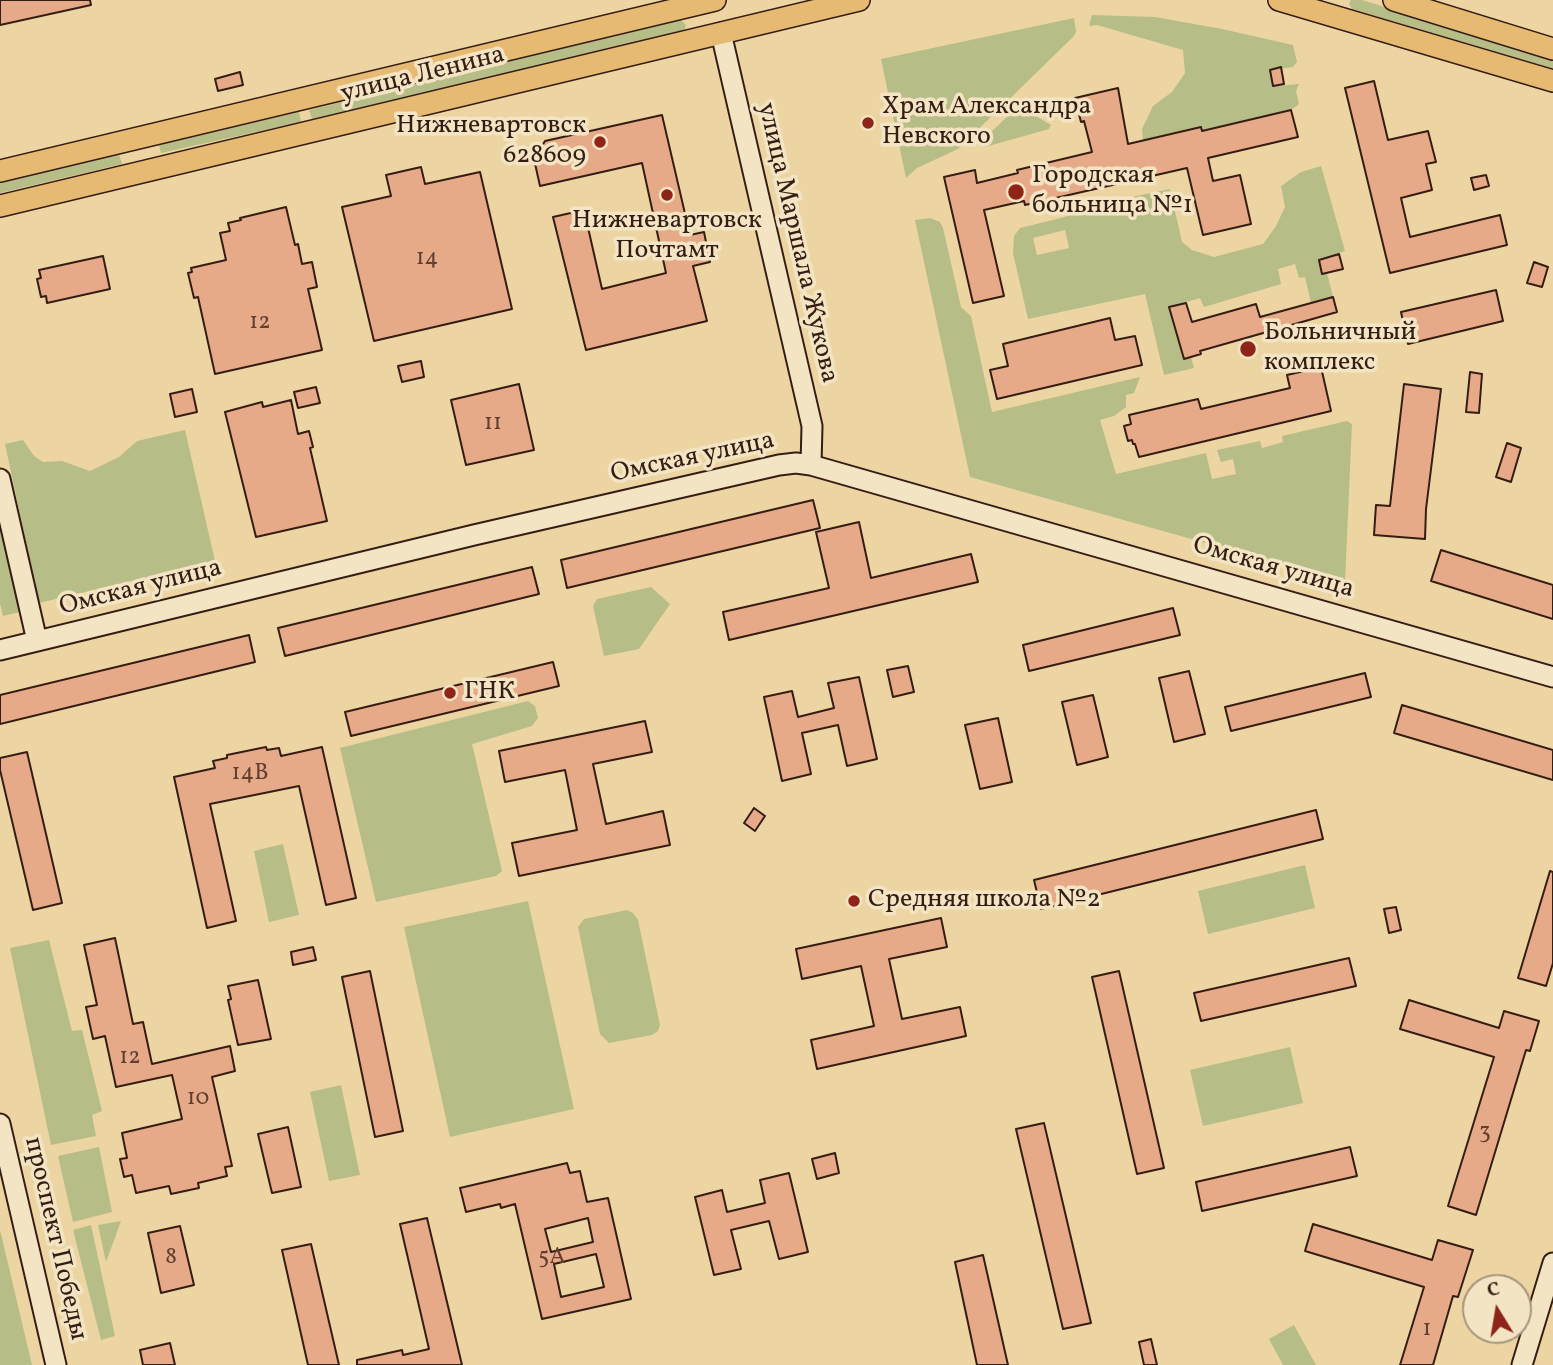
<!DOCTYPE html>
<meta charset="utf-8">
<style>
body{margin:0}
#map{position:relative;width:1553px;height:1365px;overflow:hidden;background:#ecd5a3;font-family:Vollkorn,serif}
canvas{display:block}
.north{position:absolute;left:1462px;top:1274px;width:70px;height:70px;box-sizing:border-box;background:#f3e4c3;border:2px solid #a7947d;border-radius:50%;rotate:349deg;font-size:19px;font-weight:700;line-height:28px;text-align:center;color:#351d14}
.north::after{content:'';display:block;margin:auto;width:24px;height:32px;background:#8f2418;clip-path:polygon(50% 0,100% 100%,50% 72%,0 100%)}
</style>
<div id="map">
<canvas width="1553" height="1365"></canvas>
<div class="north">С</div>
</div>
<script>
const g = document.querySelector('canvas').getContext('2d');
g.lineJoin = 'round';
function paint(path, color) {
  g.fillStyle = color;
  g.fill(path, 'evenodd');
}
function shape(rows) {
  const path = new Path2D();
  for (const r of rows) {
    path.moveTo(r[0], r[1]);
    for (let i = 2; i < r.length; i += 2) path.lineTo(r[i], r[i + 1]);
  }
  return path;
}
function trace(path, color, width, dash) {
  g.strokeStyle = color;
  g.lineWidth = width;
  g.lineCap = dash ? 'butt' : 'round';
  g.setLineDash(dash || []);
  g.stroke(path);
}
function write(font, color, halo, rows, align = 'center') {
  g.font = font + ' Vollkorn,serif';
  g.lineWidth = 7;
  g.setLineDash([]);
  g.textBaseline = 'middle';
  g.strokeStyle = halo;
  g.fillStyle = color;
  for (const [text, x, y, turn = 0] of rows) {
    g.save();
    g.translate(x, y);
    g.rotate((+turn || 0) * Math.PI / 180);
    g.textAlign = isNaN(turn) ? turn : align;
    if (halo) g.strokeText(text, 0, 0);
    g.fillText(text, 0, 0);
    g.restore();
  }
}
const green = shape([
 [1351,0,1362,0,1553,58,1553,69,1352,9,1349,3],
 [1092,15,1155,17,1222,29,1293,45,1297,62,1293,67,1270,70,1274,86,1299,84,1296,91,1299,104,1291,110,1202,131,1200,127,1143,140,1142,129,1153,106,1172,92,1185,73,1183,50,1097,25,1089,26],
 [1074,18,1076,32,1073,37,958,149,917,168,906,178,881,59],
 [680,19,686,25,685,29,680,32,312,119,309,110],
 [1016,108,1026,110,1051,125,1049,129,985,147,982,145,983,140],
 [299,112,301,122,161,153,159,145],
 [119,154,122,164,0,193,0,182],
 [1321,166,1345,251,1319,260,1322,274,1327,273,1333,297,1311,303,1305,277,1299,278,1295,264,1278,269,1281,284,1204,307,1200,298,1170,307,1184,358,1191,357,1194,368,1164,375,1145,294,1028,319,1013,253,1014,236,1020,228,1061,218,1109,202,1111,214,1134,209,1132,197,1170,189,1182,242,1192,250,1214,257,1263,244,1276,226,1285,207,1281,186,1301,172],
 [1065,230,1069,248,1037,255,1033,238],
 [930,218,940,222,943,228,961,307,971,316,992,412,1140,377,1134,393,1126,395,1126,407,1114,416,1100,420,1116,474,1206,453,1212,479,1236,474,1233,459,1221,462,1217,450,1260,441,1262,448,1283,442,1282,436,1347,421,1352,424,1345,582,970,477,915,220],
 [185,430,215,561,39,603,5,444,23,440,34,456,43,462,62,461,90,471,119,457,137,441],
 [0,528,20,612,3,616,0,604],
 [651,587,670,604,639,649,604,656,593,606,597,599],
 [528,701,535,706,538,718,532,726,472,744,502,871,496,876,376,902,340,748],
 [283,844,299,915,269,922,254,851],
 [1305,865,1315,908,1208,934,1198,891],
 [528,901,574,1109,450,1137,404,927],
 [627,910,633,913,638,920,660,1025,658,1031,652,1035,609,1043,600,1034,578,927,584,919],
 [49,940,72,1031,82,1030,102,1111,92,1115,96,1136,51,1145,10,948],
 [1290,1047,1303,1103,1203,1126,1190,1070],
 [341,1085,360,1175,329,1181,310,1092],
 [99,1147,112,1212,73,1222,58,1156],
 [121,1221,106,1262,98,1225],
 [91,1225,115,1336,101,1340,73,1230],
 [0,1232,1,1234,32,1365,0,1365],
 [1294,1325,1316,1365,1283,1365,1269,1339]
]);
const building = shape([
 [0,0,90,0,91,5,0,25,0,0],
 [1281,67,1284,84,1273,86,1270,70,1281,67],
 [240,72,243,85,218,91,215,79,240,72],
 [1374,81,1388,140,1428,131,1436,162,1426,164,1432,190,1401,198,1410,237,1500,215,1507,245,1390,273,1345,88,1374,81],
 [1118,88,1128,144,1201,127,1202,131,1291,110,1298,137,1208,158,1213,181,1240,175,1251,224,1203,235,1187,168,1025,205,1024,201,984,210,1004,296,973,303,944,177,975,170,977,183,1018,173,1017,170,1092,152,1084,121,1081,122,1075,98,1118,88],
 [662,115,690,235,704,232,710,262,693,266,707,321,586,350,553,217,584,210,602,289,666,273,642,163,540,186,534,159,545,141,662,115],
 [421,167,425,184,480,172,512,309,374,341,342,207,391,196,386,175,421,167],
 [1486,175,1489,186,1474,190,1471,178,1486,175],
 [286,207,295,245,298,244,302,264,312,262,317,287,308,289,322,350,215,374,198,297,194,298,188,273,192,272,191,268,226,260,220,233,230,231,228,223,241,220,240,218,286,207],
 [1339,254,1343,269,1322,274,1319,260,1339,254],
 [103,256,110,289,47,303,46,296,41,297,37,279,41,278,39,270,103,256],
 [1534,262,1548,267,1542,287,1527,283,1534,262],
 [1496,290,1503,321,1408,344,1401,312,1496,290],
 [1333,297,1337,312,1200,351,1201,354,1184,359,1169,307,1186,303,1192,322,1256,304,1260,317,1333,297],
 [1110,318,1115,340,1135,336,1142,365,997,399,990,370,1008,366,1003,344,1110,318],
 [421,361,424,377,402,382,398,366,421,361],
 [1321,367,1331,411,1139,457,1135,444,1133,444,1132,440,1128,441,1124,426,1131,424,1129,415,1198,399,1201,409,1290,388,1287,375,1321,367],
 [1470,372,1482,374,1479,413,1466,412,1470,372],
 [519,384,534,450,466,465,451,400,519,384],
 [1404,384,1441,389,1426,509,1425,539,1374,535,1376,505,1390,506,1404,384],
 [316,387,320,403,298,408,294,392,316,387],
 [192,389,197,412,175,417,170,394,192,389],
 [291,400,298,434,309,431,313,447,310,448,327,521,256,537,225,412,262,402,263,407,291,400],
 [1507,443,1521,448,1511,482,1496,477,1507,443],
 [813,500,820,528,567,588,561,560,813,500],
 [859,522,871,578,971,554,978,582,729,640,723,612,829,588,816,532,859,522],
 [1441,550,1553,585,1553,619,1431,581,1441,550],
 [532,567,539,594,285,656,278,628,532,567],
 [1173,608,1180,635,1029,671,1023,645,1173,608],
 [249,635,255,662,0,724,0,695,249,635],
 [553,662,559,686,351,736,345,712,553,662],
 [908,666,914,692,893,697,887,670,908,666],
 [1189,671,1205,734,1174,742,1159,678,1189,671],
 [1365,673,1371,697,1231,731,1225,707,1365,673],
 [859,677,877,759,847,766,838,725,802,733,811,774,782,781,764,697,792,691,798,717,834,708,828,683,859,677],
 [1093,695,1108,757,1077,765,1062,702,1093,695],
 [1402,705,1553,750,1553,780,1394,733,1402,705],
 [998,718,1012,782,980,789,965,725,998,718],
 [645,721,652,752,593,764,606,824,663,811,670,845,519,876,512,843,577,830,565,770,505,782,499,751,645,721],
 [266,747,267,750,279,748,281,756,322,747,356,898,326,905,299,786,210,804,236,921,207,928,174,777,215,768,213,761,227,758,227,755,266,747],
 [27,752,62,903,33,910,0,770,0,758,27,752],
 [754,808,765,816,755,831,744,823,754,808],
 [1316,810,1323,839,1041,909,1034,880,1316,810],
 [1550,871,1553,872,1553,963,1546,986,1518,978,1550,871],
 [1396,907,1401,930,1389,933,1384,909,1396,907],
 [941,918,947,947,889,959,902,1019,960,1007,966,1036,817,1069,811,1040,874,1026,861,966,802,979,796,949,941,918],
 [115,938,133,1024,143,1022,152,1064,230,1046,235,1071,212,1077,232,1166,225,1167,227,1176,198,1183,199,1188,171,1194,169,1186,136,1193,132,1175,124,1177,120,1159,127,1158,122,1133,182,1119,172,1075,116,1087,105,1036,93,1039,86,1007,97,1005,84,945,115,938],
 [313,947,316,960,293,965,291,952,313,947],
 [1349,958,1356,986,1201,1021,1194,993,1349,958],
 [370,971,403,1131,375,1137,342,977,370,971],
 [1119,971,1164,1168,1137,1174,1092,977,1119,971],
 [258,980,271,1039,238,1045,228,1000,231,999,228,986,258,980],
 [1409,1000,1499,1028,1504,1011,1539,1021,1530,1051,1526,1050,1476,1215,1448,1206,1494,1057,1400,1029,1409,1000],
 [1044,1123,1091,1323,1063,1329,1016,1129,1044,1123],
 [288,1127,301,1187,272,1193,258,1134,288,1127],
 [1350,1147,1357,1176,1202,1211,1196,1182,1350,1147],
 [835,1153,839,1173,817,1179,812,1159,835,1153],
 [567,1163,570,1173,580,1171,587,1202,608,1198,631,1299,542,1319,515,1204,501,1208,500,1204,466,1212,460,1188,567,1163],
 [588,1218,593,1242,551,1252,545,1229,588,1218],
 [596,1254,604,1287,561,1297,554,1264,596,1254],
 [789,1173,808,1252,779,1259,769,1221,731,1230,741,1269,714,1275,695,1197,722,1190,727,1212,765,1203,760,1180,789,1173],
 [427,1218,462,1365,357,1365,357,1360,402,1350,403,1355,429,1349,400,1224,427,1218],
 [1313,1224,1432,1260,1438,1240,1473,1250,1458,1297,1453,1296,1433,1365,1400,1365,1424,1287,1305,1251,1313,1224],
 [180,1226,194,1285,161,1293,148,1233,180,1226],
 [311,1244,339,1365,308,1365,282,1250,311,1244],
 [983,1255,1008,1365,977,1365,955,1262,983,1255],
 [1151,1339,1157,1365,1144,1365,1139,1342,1151,1339],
 [170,1343,175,1365,143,1365,140,1350,170,1343]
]);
const secondary = shape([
 [721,33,812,426,811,465],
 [0,479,37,641],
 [0,650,474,535,779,465,796,463,811,465,1553,677],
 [0,1124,56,1365],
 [1522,1365,1553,1263]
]);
const primary = shape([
 [1279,0,1553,81],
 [1394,0,1553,49],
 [0,171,715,0],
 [0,206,859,0]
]);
const markers = [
 [868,123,7,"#8f2418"],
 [600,142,7,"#8f2418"],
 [1016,192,9,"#8f2418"],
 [667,195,7,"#8f2418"],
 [1248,349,9,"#8f2418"],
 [450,693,7,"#8f2418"],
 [854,901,7,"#8f2418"]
];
const numberNames = [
 ["14",427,260],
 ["12",260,324],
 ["11",493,425],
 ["14В",250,775],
 ["12",130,1059],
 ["10",198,1100],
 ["3",1485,1134],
 ["8",171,1259],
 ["5А",552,1259],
 ["1",1427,1331]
];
const streetNames = [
 ["улица Ленина",423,76,-14],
 ["улица Маршала Жукова",796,243,77],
 ["Омская улица",693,459,-12],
 ["Омская улица",1273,569,16],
 ["Омская улица",141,589,-14],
 ["проспект Победы",54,1239,77]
];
const poiNames = [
 ["Храм Александра",882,108],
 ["Невского",882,138],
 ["Нижневартовск",586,127,"right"],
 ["628609",586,157,"right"],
 ["Городская",1032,177],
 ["больница №1",1032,207],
 ["Нижневартовск",667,222,"center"],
 ["Почтамт",667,252,"center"],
 ["Больничный",1264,334],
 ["комплекс",1264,364],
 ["ГНК",464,693],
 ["Средняя школа №2",868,901]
];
paint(green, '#b7bd86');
paint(building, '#e7aa88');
trace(building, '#351d14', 2);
trace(secondary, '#351d14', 23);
trace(primary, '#351d14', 24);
trace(secondary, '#f3e4c3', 19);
trace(primary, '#e6ba72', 21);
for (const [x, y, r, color] of markers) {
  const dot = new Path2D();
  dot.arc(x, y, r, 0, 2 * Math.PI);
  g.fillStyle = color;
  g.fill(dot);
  trace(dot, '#f3e4c3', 2.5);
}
write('23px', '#624031', null, numberNames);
write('26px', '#351d14', '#f3e4c3', streetNames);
write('26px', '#351d14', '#f3e4c3', poiNames, 'left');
</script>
